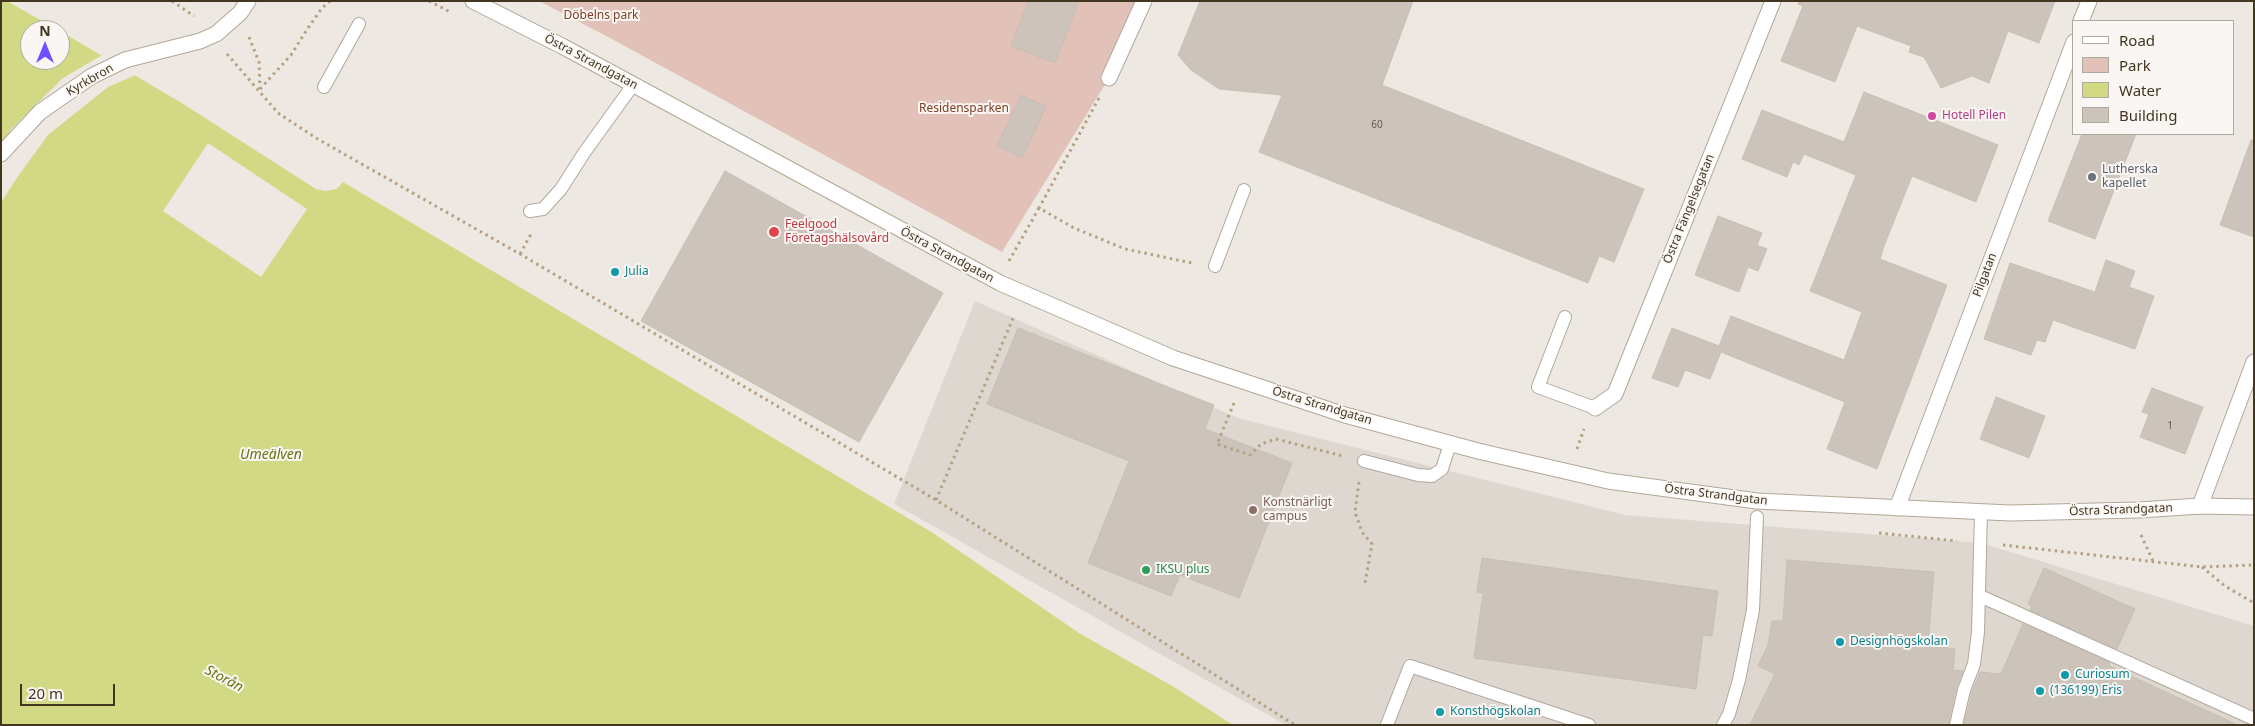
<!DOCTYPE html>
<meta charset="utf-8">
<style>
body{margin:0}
#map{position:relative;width:2255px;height:726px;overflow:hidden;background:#eee8e2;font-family:"Noto Sans",sans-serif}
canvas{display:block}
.frame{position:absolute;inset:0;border:2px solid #423620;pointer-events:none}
.legend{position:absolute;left:2072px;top:20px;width:162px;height:115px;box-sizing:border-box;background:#faf6f3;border:1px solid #b0a99f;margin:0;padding:6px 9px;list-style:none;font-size:15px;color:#423620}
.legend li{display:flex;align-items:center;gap:10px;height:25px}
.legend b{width:25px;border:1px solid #b0a99f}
.north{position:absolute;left:20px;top:20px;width:50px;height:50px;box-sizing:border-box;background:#faf6f3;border:1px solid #b0a99f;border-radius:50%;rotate:0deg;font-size:14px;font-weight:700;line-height:20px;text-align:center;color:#423620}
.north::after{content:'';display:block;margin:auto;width:18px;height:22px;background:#6f4fff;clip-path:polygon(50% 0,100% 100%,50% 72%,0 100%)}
.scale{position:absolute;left:20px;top:684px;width:95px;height:22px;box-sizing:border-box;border:2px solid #423620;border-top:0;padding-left:6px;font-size:15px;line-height:18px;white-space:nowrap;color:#423620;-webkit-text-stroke:4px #faf6f3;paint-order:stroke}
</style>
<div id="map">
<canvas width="2255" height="726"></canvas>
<div class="frame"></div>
<ul class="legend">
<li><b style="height:6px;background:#fff"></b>Road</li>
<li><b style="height:14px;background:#e2c1b8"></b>Park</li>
<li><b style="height:14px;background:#d2d984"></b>Water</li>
<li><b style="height:14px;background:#ccc4ba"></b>Building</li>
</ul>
<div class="north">N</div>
<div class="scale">20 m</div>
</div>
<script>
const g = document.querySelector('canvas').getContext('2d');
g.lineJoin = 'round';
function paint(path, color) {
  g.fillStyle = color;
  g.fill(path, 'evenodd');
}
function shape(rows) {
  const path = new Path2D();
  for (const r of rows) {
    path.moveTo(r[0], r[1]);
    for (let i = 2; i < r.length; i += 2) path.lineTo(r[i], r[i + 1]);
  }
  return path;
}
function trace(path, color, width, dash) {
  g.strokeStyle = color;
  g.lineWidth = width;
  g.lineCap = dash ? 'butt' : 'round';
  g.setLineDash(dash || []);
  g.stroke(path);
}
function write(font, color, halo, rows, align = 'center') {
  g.font = font + ' "Noto Sans",sans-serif';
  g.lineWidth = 4;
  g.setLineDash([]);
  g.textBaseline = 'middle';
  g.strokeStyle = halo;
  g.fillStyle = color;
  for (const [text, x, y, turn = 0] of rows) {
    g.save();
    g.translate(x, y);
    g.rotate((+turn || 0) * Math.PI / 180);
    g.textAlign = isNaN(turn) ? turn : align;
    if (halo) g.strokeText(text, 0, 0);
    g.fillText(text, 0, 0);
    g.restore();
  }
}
const built = shape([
 [975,301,1238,418,1625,515,1981,543,2254,626,2254,725,1286,725,894,504]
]);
const green = shape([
 [539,1,1144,1,1109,78,1002,252,610,38]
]);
const water = shape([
 [1,1,7,1,58,30,30,30,30,60,60,60,60,31,180,102,316,189,325,191,337,189,343,182,933,533,1079,633,1174,687,1233,725,1,725]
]);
const pier = shape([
 [104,54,138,74,108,87,48,135,16,179,1,203,1,145,11,129,63,78],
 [208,143,307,209,261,277,163,211]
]);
const building = shape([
 [1028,1,1079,1,1055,63,1011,46,1028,1],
 [1200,1,1413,1,1382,85,1644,189,1614,262,1599,256,1588,283,1259,152,1282,95,1219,89,1191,70,1178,55,1200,1],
 [1799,1,2055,1,2039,43,2008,31,1989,83,1972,76,1941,88,1924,57,1909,52,1911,46,1857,26,1835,82,1781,61,1803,6,1798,4,1799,1],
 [1864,92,1998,145,1976,202,1912,176,1884,246,1880,259,1947,285,1877,469,1827,449,1845,402,1721,352,1710,379,1685,370,1678,387,1652,378,1672,328,1719,346,1731,316,1844,360,1862,312,1810,291,1856,175,1804,154,1799,165,1793,162,1787,177,1742,159,1762,110,1844,142,1864,92],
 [1021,95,1046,107,1022,158,997,146,1021,95],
 [2082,134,2136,134,2095,239,2048,221,2082,134],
 [2251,140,2254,141,2254,237,2220,225,2251,140],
 [725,171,943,293,859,442,641,321,725,171],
 [1718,216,1762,233,1757,245,1767,249,1758,271,1748,267,1739,292,1695,275,1718,216],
 [2106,260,2135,271,2129,287,2154,296,2135,349,2053,320,2045,342,2037,340,2031,355,1984,339,2010,263,2095,292,2106,260],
 [1018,328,1214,405,1205,429,1292,463,1239,598,1180,575,1171,596,1088,563,1129,461,987,404,1018,328],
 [2152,388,2203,407,2185,454,2140,437,2149,414,2142,412,2152,388],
 [1996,397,2045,416,2029,458,1980,439,1996,397],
 [1482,558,1718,591,1712,636,1703,635,1696,689,1474,658,1483,593,1477,592,1482,558],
 [1787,560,1934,572,1928,645,1955,649,1953,670,1963,671,1956,688,1948,725,1750,725,1775,674,1758,666,1768,645,1772,621,1783,621,1787,560],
 [2044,568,2135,609,2117,649,2030,610,2032,606,2028,604,2044,568],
 [2023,624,2110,663,2109,666,2238,725,1964,725,1972,692,1980,672,2001,674,2023,624]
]);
const path = shape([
 [172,1,194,16],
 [429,1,452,13],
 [249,37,259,62,260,89],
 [227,54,278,113,316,138,520,254,936,500,1295,725],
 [260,89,291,55,306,31,322,8,330,1],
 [1099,98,1039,208,1074,228,1125,249,1192,263],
 [520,254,531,234],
 [1009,261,1039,208],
 [1234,403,1217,444,1250,455,1261,444,1276,439,1343,456],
 [1577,449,1584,429],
 [1359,482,1355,512,1362,532,1372,544,1365,583],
 [936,500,1014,316],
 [1879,533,1957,541],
 [2141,535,2153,561],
 [2003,545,2202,567,2254,565],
 [2202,567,2225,586,2254,603]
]);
const lane = shape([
 [324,87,359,24],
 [530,211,543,209,561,189,584,153,633,85],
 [1215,266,1244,190],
 [1565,317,1538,387,1595,408],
 [1364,461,1418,475,1432,476,1442,469,1450,444],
 [1980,596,2254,719],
 [1387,725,1410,666,1589,725],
 [1723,725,1729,714,1739,680,1753,610,1757,517],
 [1956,725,1964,690,1974,664,1978,632,1981,511]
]);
const street = shape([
 [2081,21,2089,1],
 [1109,78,1144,1],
 [1595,408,1615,394,1773,1],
 [2200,506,2254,362],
 [1897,508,2074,42]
]);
const secondary = shape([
 [473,1,562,46,1000,283,1173,358,1345,415,1478,451,1608,481,1757,501,2010,513,2139,510,2200,506,2254,507],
 [1,154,40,112,92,76,125,60,200,41,216,34,240,13,248,1]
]);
const markers = [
 [1932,116,5,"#d1479c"],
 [2092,177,5,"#6b7280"],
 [774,232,6,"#e0444e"],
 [615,272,5,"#0f9aa8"],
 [1253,510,5,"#8d6e63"],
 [1146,570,5,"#2e9e5b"],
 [1840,642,5,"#0f9aa8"],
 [2065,675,5,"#0f9aa8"],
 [2040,691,5,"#0f9aa8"],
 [1440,712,5,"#0f9aa8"]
];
const numberNames = [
 ["60",1377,125],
 ["1",2170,426]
];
const parkNames = [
 ["Döbelns park",601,16],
 ["Residensparken",964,109]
];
const streetNames = [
 ["Östra Strandgatan",591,62,28],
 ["Kyrkbron",90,80,-30],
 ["Östra Fängelsegatan",1689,209,-68],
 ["Östra Strandgatan",947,255,28],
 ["Pilgatan",1985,275,-69],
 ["Östra Strandgatan",1322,406,17],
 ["Östra Strandgatan",1716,495,7],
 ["Östra Strandgatan",2121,510,-2]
];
const hotelNames = [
 ["Hotell Pilen",1942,116]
];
const worshipNames = [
 ["Lutherska",2102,170],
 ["kapellet",2102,184]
];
const healthNames = [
 ["Feelgood",785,225],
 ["Företagshälsovård",785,239]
];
const cultureNames = [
 ["Julia",625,272],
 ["Designhögskolan",1850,642],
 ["Curiosum",2075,675],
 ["(136199) Eris",2050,691],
 ["Konsthögskolan",1450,712]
];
const educationNames = [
 ["Konstnärligt",1263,503],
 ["campus",1263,517]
];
const leisureNames = [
 ["IKSU plus",1156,570]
];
const waterNames = [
 ["Umeälven",271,455],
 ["Storån",224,679,28]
];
paint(built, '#ded7d0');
paint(green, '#e2c1b8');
paint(water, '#d2d984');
paint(pier, '#eee8e2');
paint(building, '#ccc4ba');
trace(building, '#c9beb4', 1);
trace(lane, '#b0a89c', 14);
trace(street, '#b0a89c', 17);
trace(secondary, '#b3a796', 17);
trace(path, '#b5a17f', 3, [2.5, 4]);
trace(lane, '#fff', 12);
trace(street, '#fff', 15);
trace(secondary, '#fff', 15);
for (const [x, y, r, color] of markers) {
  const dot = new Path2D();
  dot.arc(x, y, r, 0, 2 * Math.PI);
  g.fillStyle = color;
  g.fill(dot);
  trace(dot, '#faf6f3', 2);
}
write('10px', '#645a46', null, numberNames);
write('12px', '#7d4125', '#faf6f3', parkNames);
write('12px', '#423620', '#faf6f3', streetNames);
write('12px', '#b23c85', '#faf6f3', hotelNames, 'left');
write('12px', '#5b616d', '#faf6f3', worshipNames, 'left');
write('12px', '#be3a42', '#faf6f3', healthNames, 'left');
write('12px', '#0d838f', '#faf6f3', cultureNames, 'left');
write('12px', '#785e54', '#faf6f3', educationNames, 'left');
write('12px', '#27864d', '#faf6f3', leisureNames, 'left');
write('italic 14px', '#6a7412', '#faf6f3', waterNames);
</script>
